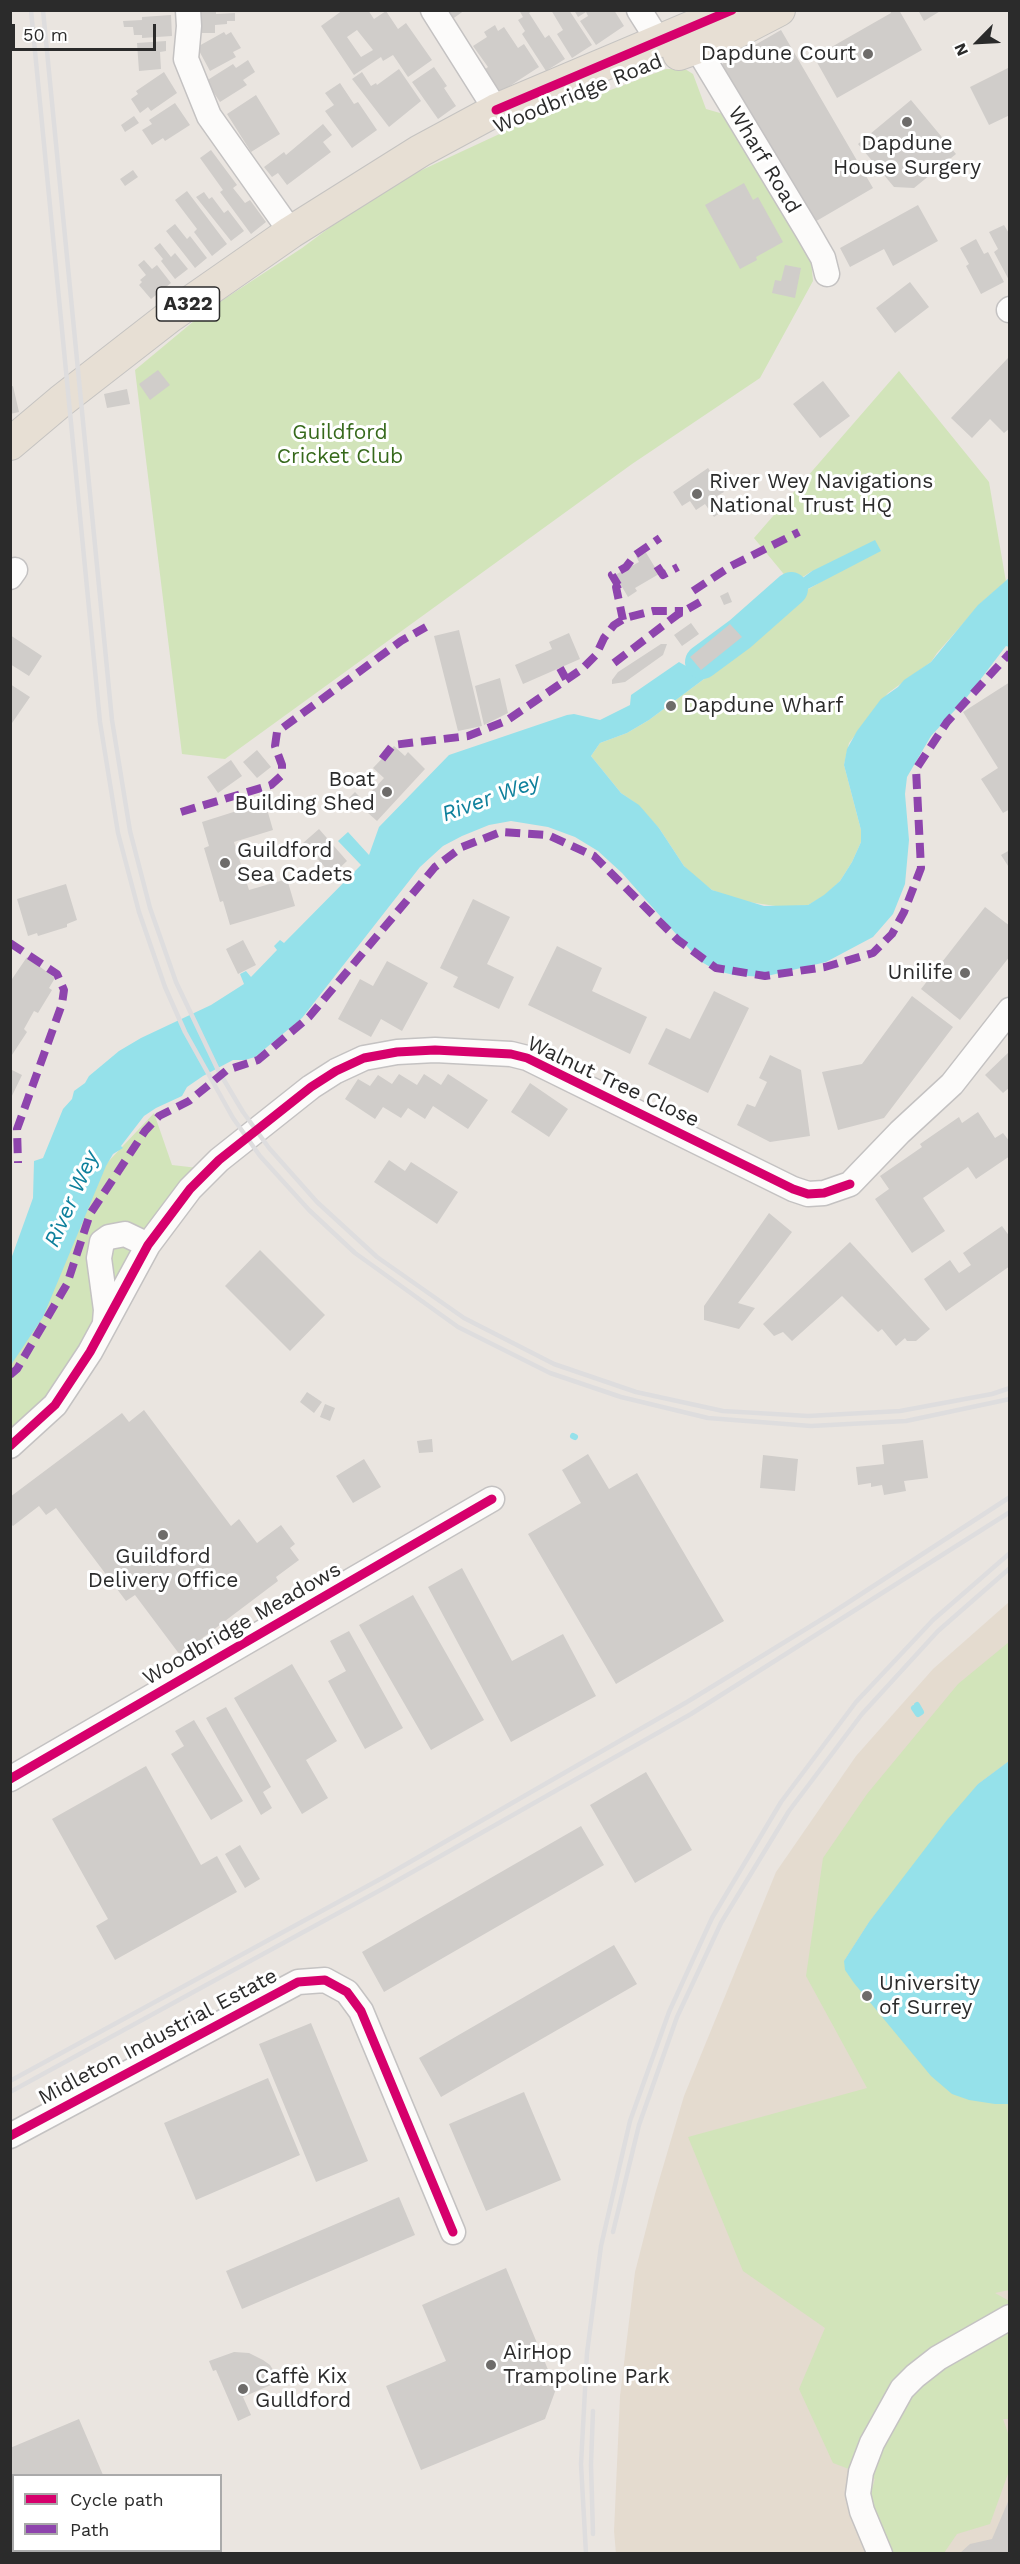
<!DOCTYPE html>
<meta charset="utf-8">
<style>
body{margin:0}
#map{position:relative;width:1020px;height:2564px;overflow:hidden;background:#eae5e0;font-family:"Work Sans",sans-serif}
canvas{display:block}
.frame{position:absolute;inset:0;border:12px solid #2b2b2b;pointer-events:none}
.legend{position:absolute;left:12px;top:2474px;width:210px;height:78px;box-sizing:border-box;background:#fff;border:2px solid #aaa;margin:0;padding:8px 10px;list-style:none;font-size:18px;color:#2b2b2b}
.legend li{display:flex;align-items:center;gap:12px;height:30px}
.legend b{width:30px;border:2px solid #aaa}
.north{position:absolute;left:948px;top:12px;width:60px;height:60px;-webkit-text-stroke:4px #fff;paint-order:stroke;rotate:246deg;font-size:16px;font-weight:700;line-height:24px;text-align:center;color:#2b2b2b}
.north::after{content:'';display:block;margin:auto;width:21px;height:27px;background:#2b2b2b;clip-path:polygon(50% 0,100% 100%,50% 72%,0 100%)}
.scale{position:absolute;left:12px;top:24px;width:144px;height:27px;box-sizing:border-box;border:3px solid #2b2b2b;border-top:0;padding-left:8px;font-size:18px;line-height:21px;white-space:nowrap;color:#2b2b2b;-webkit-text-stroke:4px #fff;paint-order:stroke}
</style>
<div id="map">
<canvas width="1020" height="2564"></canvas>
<div class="frame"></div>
<ul class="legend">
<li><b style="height:8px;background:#d6006c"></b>Cycle path</li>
<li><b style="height:8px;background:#8e44ad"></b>Path</li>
</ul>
<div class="north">N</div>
<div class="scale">50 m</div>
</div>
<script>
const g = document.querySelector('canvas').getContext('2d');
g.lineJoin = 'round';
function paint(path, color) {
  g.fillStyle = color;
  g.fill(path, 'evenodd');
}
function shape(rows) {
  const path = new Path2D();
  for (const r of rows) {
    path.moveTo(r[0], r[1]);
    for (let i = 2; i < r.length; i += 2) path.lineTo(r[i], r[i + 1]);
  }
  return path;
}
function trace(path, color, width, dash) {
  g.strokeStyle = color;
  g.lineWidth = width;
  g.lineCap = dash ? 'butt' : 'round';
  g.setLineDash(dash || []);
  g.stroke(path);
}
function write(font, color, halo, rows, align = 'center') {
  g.font = font + ' "Work Sans",sans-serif';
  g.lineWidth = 6;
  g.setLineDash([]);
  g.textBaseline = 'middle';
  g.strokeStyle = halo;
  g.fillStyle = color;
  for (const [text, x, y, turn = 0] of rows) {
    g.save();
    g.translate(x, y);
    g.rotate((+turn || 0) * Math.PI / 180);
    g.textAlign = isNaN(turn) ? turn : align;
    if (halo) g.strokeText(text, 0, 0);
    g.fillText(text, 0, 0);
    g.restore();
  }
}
const education = shape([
 [1009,1602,1009,2553,616,2554,614,2531,620,2396,635,2272,655,2194,684,2096,776,1872,856,1756,933,1669]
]);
const green = shape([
 [666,69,685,69,693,74,706,109,727,115,811,259,813,281,760,378,632,464,225,759,182,754,135,370,206,311,302,248,383,188,521,124],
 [899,371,989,482,1006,582,983,601,937,653,931,662,888,693,849,743,844,765,861,830,861,842,852,862,840,881,824,896,808,905,782,907,742,901,712,890,695,877,684,866,659,828,634,802,621,793,591,756,600,743,627,733,649,720,704,679,707,676,697,663,752,616,761,627,795,597,829,577,812,571,792,584,754,538],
 [154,1113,172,1165,198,1168,160,1211,129,1254,74,1360,43,1408,11,1433,11,1358,106,1164],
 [1009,1642,1009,1761,978,1784,869,1922,844,1961,995,2104,1009,2104,1009,2290,995,2293,1009,2301,1009,2419,1003,2419,1009,2436,1009,2471,990,2524,957,2534,944,2553,890,2553,868,2501,875,2479,833,2463,799,2389,825,2328,743,2271,688,2137,867,2088,806,1976,823,1858,867,1794,958,1684]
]);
const water = shape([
 [875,540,881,551,804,591,761,628,752,616,812,571],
 [1009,578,1009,647,1006,646,967,697,931,736,907,777,905,794,909,840,905,884,893,914,873,937,826,962,763,977,734,975,717,971,700,961,622,873,598,851,575,837,548,827,511,821,489,825,462,836,443,846,420,867,302,1018,255,1057,245,1060,233,1060,203,1076,187,1087,182,1096,156,1108,144,1116,121,1146,123,1148,113,1154,106,1166,43,1317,11,1365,11,1259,33,1198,34,1161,43,1158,63,1109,72,1099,74,1091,85,1083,89,1076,119,1051,141,1038,211,1005,244,984,240,974,246,971,251,977,277,950,274,946,280,940,284,943,361,865,338,841,348,832,369,855,379,827,449,755,567,715,574,714,600,720,630,705,631,695,679,662,686,666,697,663,707,675,704,679,649,720,627,733,600,743,591,756,621,793,639,805,659,828,684,866,712,890,764,906,808,905,824,895,840,881,852,862,861,842,861,830,844,765,847,749,857,731,881,699,898,687,904,680,931,662,978,605],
 [1009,1761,1010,2104,995,2104,969,2100,952,2094,931,2076,854,1983,845,1970,844,1961,869,1922,947,1820,978,1784]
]);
const stream = shape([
 [573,1436,575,1437],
 [914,1708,918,1714,921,1712,917,1705]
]);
const river = shape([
 [702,662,740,634,791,589]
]);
const building = shape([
 [201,10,216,10,216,14,235,13,235,21,227,21,227,24,215,25,215,33,202,33],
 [343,10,368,10,374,19,386,11,398,29,406,23,432,60,408,77,393,55,383,61,381,57,354,75,321,26],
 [357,30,373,50,361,57,347,37],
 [444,10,465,10,451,20],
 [519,10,534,10,529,13,545,38,549,35,565,59,546,71,522,34,525,31,518,20,523,17],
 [551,10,569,10,592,45,572,58,557,34,563,30],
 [574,10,614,10,624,26,596,45,580,21,588,16,586,12,578,17],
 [890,10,899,10,922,50,837,98,814,57,891,13],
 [918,10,942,10,924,21],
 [171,15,172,36,142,38,142,35,134,35,133,27,124,27,123,21,142,20,142,17],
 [495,25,498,31,504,27,518,48,524,44,539,67,499,93,484,70,488,67,473,46,487,37,484,32],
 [781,30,873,188,813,223,722,64],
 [224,32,226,35,231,32,241,48,233,52,236,57,210,71,197,47],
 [166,41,166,51,160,52,161,69,139,71,137,43],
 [248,60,255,72,243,80,247,85,220,102,206,81,233,64,236,68],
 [434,67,447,86,444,88,456,106,438,119,412,82],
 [1010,67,1010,115,989,125,970,87],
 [399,69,421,101,389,127,352,79,362,72,371,86,376,83,377,85],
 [164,72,177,93,151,111,148,107,140,113,131,99,138,94,136,91],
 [340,83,354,104,358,102,377,130,352,148,325,111,334,105,325,93],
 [256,95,280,134,251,152,227,114],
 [911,100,956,154,914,188,894,187,858,144],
 [175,103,190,125,165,141,163,138,152,145,142,130,152,124,149,120],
 [134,116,139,123,125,132,121,125],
 [323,124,332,135,323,142,331,152,287,185,278,173,272,177,264,167,284,152,286,155],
 [211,150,237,185,233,188,245,203,250,200,266,222,251,234,220,192,223,190,200,158],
 [133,170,138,177,125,186,120,179],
 [744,183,753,200,758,197,783,242,756,257,757,260,740,269,705,205],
 [187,191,227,244,212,256,194,232,197,229,175,200],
 [204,192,209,199,212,197,224,213,228,210,244,231,231,241,196,197],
 [918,205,938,241,893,266,884,249,850,267,840,248],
 [175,224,187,239,190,236,207,258,195,268,166,231],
 [1004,225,1010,235,1010,282,994,252,998,249,989,232],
 [976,239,984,254,988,252,1004,282,981,294,966,266,969,264,960,248],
 [160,243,171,257,175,253,188,269,175,279,161,261,163,259,154,248],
 [144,260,152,269,157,265,171,283,151,299,139,285,142,282,140,280,146,275,138,265],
 [785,265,801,268,795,298,772,293,775,280,781,281],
 [910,282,929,307,895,333,876,308],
 [1008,358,1010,360,1010,428,1004,433,990,419,972,438,951,418],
 [158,370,170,385,150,400,139,384],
 [823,381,850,416,820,438,793,404],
 [13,386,19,412,10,414,10,387],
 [127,389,130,404,107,408,104,394],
 [708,468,724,492,717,496,726,509,714,517,705,504,696,510,690,501,682,506,673,492],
 [645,551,659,574,635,588,637,591,628,597,615,575,639,562,636,556],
 [728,592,732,602,724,605,720,596],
 [691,623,699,634,682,646,674,635],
 [730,624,742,637,701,670,690,657],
 [459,630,482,726,458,731,434,636],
 [569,633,580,659,523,684,515,665,552,649,549,642],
 [10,635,42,656,29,676,10,664],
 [661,644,667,644,663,655,625,682,612,684,612,680,618,672],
 [500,678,508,713,484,725,475,686],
 [1010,682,1010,809,1003,813,981,779,998,768,963,712],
 [10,684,30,697,10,726],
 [394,746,405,756,408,752,425,769,377,821,359,805,384,778,373,768],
 [257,750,271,767,257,778,243,762],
 [231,760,242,776,218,793,207,777],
 [355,792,361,798,355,804,349,798],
 [265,802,273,830,234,842,249,890,287,879,295,906,230,925,223,901,220,902,204,848,209,846,202,822],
 [319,829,347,861,332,875,303,843],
 [1010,850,1010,869,1001,855],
 [66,884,77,920,67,924,67,927,38,936,37,933,28,936,17,899],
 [473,899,510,917,487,964,514,977,499,1009,453,987,458,977,440,968],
 [985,907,1010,926,1010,956,960,1020,921,989],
 [243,940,256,965,238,974,226,949],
 [557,946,602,968,592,991,647,1017,630,1054,528,1005],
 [27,957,55,978,49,988,52,990,38,1013,34,1011,24,1029,27,1032,10,1058,10,982],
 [387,961,428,983,402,1031,381,1019,371,1037,338,1019,360,979,373,986],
 [714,991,749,1008,708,1093,648,1064,666,1028,690,1039],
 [912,996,953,1027,884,1118,838,1130,822,1072,862,1064],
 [1010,1051,1010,1087,1003,1093,985,1075],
 [770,1055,801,1070,810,1136,770,1142,737,1125,747,1104,755,1107,767,1082,759,1078],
 [10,1069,22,1075,10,1100],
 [399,1074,417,1085,424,1074,441,1085,448,1074,488,1100,468,1129,433,1106,425,1119,408,1108,401,1118,383,1107,375,1119,345,1099,358,1079,370,1086,378,1075,392,1084],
 [530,1083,568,1109,549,1137,511,1112],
 [978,1112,995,1138,1003,1133,1010,1142,1010,1156,976,1179,968,1167,923,1198,945,1231,912,1253,875,1199,889,1189,880,1176,922,1147,920,1144,959,1117,962,1123],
 [389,1160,405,1171,411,1162,458,1192,437,1224,374,1182],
 [769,1213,792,1232,738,1303,755,1308,739,1329,704,1320,704,1306],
 [1002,1226,1010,1237,1010,1266,946,1311,924,1279,950,1260,959,1273,971,1265,963,1253],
 [850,1242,930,1329,916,1341,907,1341,905,1338,896,1346,882,1329,878,1332,842,1296,792,1341,783,1332,774,1336,763,1324],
 [260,1250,325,1315,290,1351,225,1286],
 [307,1392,322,1402,314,1413,300,1402],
 [325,1404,335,1408,330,1421,320,1417],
 [144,1410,231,1526,239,1519,257,1543,281,1525,295,1544,290,1548,299,1560,276,1577,278,1581,180,1655,135,1595,126,1601,56,1508,46,1515,39,1506,13,1526,10,1523,10,1497,122,1413,129,1422],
 [432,1439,433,1452,419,1453,417,1441],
 [923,1440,928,1478,904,1481,906,1491,884,1495,882,1485,871,1487,871,1483,858,1485,856,1467,884,1464,882,1445],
 [588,1454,609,1489,637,1473,724,1621,616,1684,528,1534,581,1503,562,1470],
 [763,1455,798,1459,795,1491,760,1488],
 [364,1459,381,1487,353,1503,336,1476],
 [462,1568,512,1661,563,1634,596,1696,511,1742,428,1587],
 [413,1595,484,1720,431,1750,359,1625],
 [349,1631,403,1728,365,1749,328,1681,346,1671,330,1641],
 [292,1664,337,1741,306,1760,328,1798,302,1814,234,1698],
 [226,1707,271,1787,263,1792,272,1808,261,1815,206,1718],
 [194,1720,243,1801,211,1820,171,1754,184,1746,175,1731],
 [146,1766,201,1865,217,1856,237,1892,115,1960,96,1926,108,1919,52,1819],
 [646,1772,692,1850,635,1883,590,1805],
 [581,1826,604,1865,384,1992,362,1952],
 [240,1845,260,1879,245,1888,225,1854],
 [614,1945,637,1984,441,2097,419,2058],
 [311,2023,368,2161,316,2182,259,2044],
 [268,2078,300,2155,196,2200,164,2123],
 [524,2092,561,2180,486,2211,449,2124],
 [399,2197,415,2235,242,2309,226,2271],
 [506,2268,556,2389,545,2419,421,2470,386,2386,446,2361,422,2305],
 [234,2352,249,2353,263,2360,270,2365,280,2381,243,2397,251,2415,238,2421,216,2370,213,2371,209,2361],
 [79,2419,103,2475,14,2475,14,2550,118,2550,111,2553,10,2553,10,2448],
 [1010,2497,1010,2553,960,2553,970,2544,992,2539]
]);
const minor = shape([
 [188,10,189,26,186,59,209,116,291,232],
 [433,10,496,110],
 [639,10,658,40],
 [697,48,808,232,823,258,827,274],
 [1009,310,1010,309],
 [10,577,15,570],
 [105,1322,106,1310,99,1258,102,1242,109,1237,125,1234,148,1245],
 [10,1446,55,1405,90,1352,148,1245,190,1189,219,1160,311,1087,336,1071,364,1058,397,1052,435,1050,511,1054,527,1058,793,1189,808,1194,824,1193,850,1184,900,1132,952,1084,1010,1010],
 [10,1779,492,1499],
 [10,2136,298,1982,325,1980,347,1992,361,2011,453,2232],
 [880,2554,862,2511,858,2494,861,2472,872,2443,902,2389,915,2376,938,2358,1010,2317]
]);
const major = shape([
 [679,54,727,37,779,10],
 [10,444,61,401,169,317,291,232,420,151,496,110,732,10]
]);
const rail = shape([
 [31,10,100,722,118,833,139,912,165,987,185,1032,233,1118,260,1156,309,1210,355,1253,458,1327,550,1373,621,1397,708,1418,811,1426,906,1421,1010,1399],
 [43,10,112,720,130,831,150,908,176,982,218,1070,243,1112,269,1148,317,1202,377,1257,464,1318,554,1364,636,1392,723,1411,808,1416,900,1411,992,1394,1010,1388],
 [10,2081,384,1877,687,1702,832,1613,1010,1497],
 [10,2092,386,1887,691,1714,1010,1512],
 [613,2232,639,2125,677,2017,721,1923,789,1811,862,1714,938,1631,1010,1568],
 [593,2411,591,2464,593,2534],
 [586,2554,581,2464,587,2353,601,2246,630,2121,669,2012,712,1918,781,1802,856,1702,933,1620,1010,1553]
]);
const quiet = shape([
 [657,566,663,575,678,567],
 [620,584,618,585,612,575,626,567,635,555,660,538],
 [618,585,616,587,623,620],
 [693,591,731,566,799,532],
 [614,663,677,615,700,602],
 [560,668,566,679],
 [382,759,393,745,468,736,506,721,582,669,596,655,604,638,614,625,625,618,653,611,683,611],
 [181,812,271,785,282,775,282,765,275,746,277,732,401,641,426,627],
 [10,943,57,974,64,990,62,1004,17,1129,18,1163],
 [10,1375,17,1369,67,1284,90,1214,145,1131,159,1116,189,1101,227,1070,258,1060,309,1017,435,867,462,847,501,832,548,835,594,856,678,940,716,968,765,976,825,967,873,953,892,934,904,912,921,868,916,769,947,722,1010,653]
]);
const cycleway = shape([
 [496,110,732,10],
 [10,1446,55,1405,90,1352,148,1245,190,1189,219,1160,311,1087,336,1071,364,1058,397,1052,435,1050,511,1054,527,1058,793,1189,808,1194,824,1193,850,1184],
 [10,1779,492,1499],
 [10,2136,298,1982,325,1980,347,1992,361,2011,453,2232]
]);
const markers = [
 [868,54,6,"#6e6c6a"],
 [907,122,6,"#6e6c6a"],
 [697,494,6,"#6e6c6a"],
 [671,706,6,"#6e6c6a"],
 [387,792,6,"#6e6c6a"],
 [225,863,6,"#6e6c6a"],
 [965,973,6,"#6e6c6a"],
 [163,1535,6,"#6e6c6a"],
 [867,1996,6,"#6e6c6a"],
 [491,2365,6,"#6e6c6a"],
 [243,2389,6,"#6e6c6a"]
];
const shields = [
 [188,304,63]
];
const shieldNames = [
 ["A322",188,304]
];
const poiNames = [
 ["Dapdune Court",856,54,"right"],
 ["Dapdune",907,144,"center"],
 ["House Surgery",907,168,"center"],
 ["River Wey Navigations",709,482],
 ["National Trust HQ",709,506],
 ["Dapdune Wharf",683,706],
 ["Boat",375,780,"right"],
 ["Building Shed",375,804,"right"],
 ["Guildford",237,851],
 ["Sea Cadets",237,875],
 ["Unilife",953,973,"right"],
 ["Guildford",163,1557,"center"],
 ["Delivery Office",163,1581,"center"],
 ["University",879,1984],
 ["of Surrey",879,2008],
 ["AirHop",503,2353],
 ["Trampoline Park",503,2377],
 ["Caffè Kix",255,2377],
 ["Gulldford",255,2401]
];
const streetNames = [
 ["Woodbridge Road",578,94,-22],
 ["Wharf Road",764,160,59],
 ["Walnut Tree Close",613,1082,25],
 ["Woodbridge Meadows",242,1624,-30],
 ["Midleton Industrial Estate",158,2037,-28]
];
const parkNames = [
 ["Guildford",340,433],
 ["Cricket Club",340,457]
];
const waterNames = [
 ["River Wey",491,798,-20],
 ["River Wey",72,1199,-66]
];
paint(education, '#e4dbcf');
paint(green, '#d2e4ba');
paint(water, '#95e1ea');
trace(stream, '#95e1ea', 6);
trace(river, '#95e1ea', 34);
paint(building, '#d0cdca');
trace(minor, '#c4c2c2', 27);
trace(major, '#c5c3c1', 34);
trace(minor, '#fcfbfa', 24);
trace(major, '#e7dfd4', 32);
trace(rail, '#deddde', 4.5);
trace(quiet, '#8e44ad', 8, [15, 8]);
trace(cycleway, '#d6006c', 9);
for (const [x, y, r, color] of markers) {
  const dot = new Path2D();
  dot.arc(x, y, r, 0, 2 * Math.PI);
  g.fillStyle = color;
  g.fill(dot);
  trace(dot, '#fff', 2);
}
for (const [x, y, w] of shields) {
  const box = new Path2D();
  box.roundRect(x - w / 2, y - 17, w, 34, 4.5);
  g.fillStyle = '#fff';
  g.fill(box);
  trace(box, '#2b2b2b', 1.5);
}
write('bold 20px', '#2b2b2b', null, shieldNames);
write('21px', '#2b2b2b', '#fff', poiNames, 'left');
write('21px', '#2b2b2b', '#fff', streetNames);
write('21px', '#36691b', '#fff', parkNames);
write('italic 22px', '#0e809c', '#fff', waterNames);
</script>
